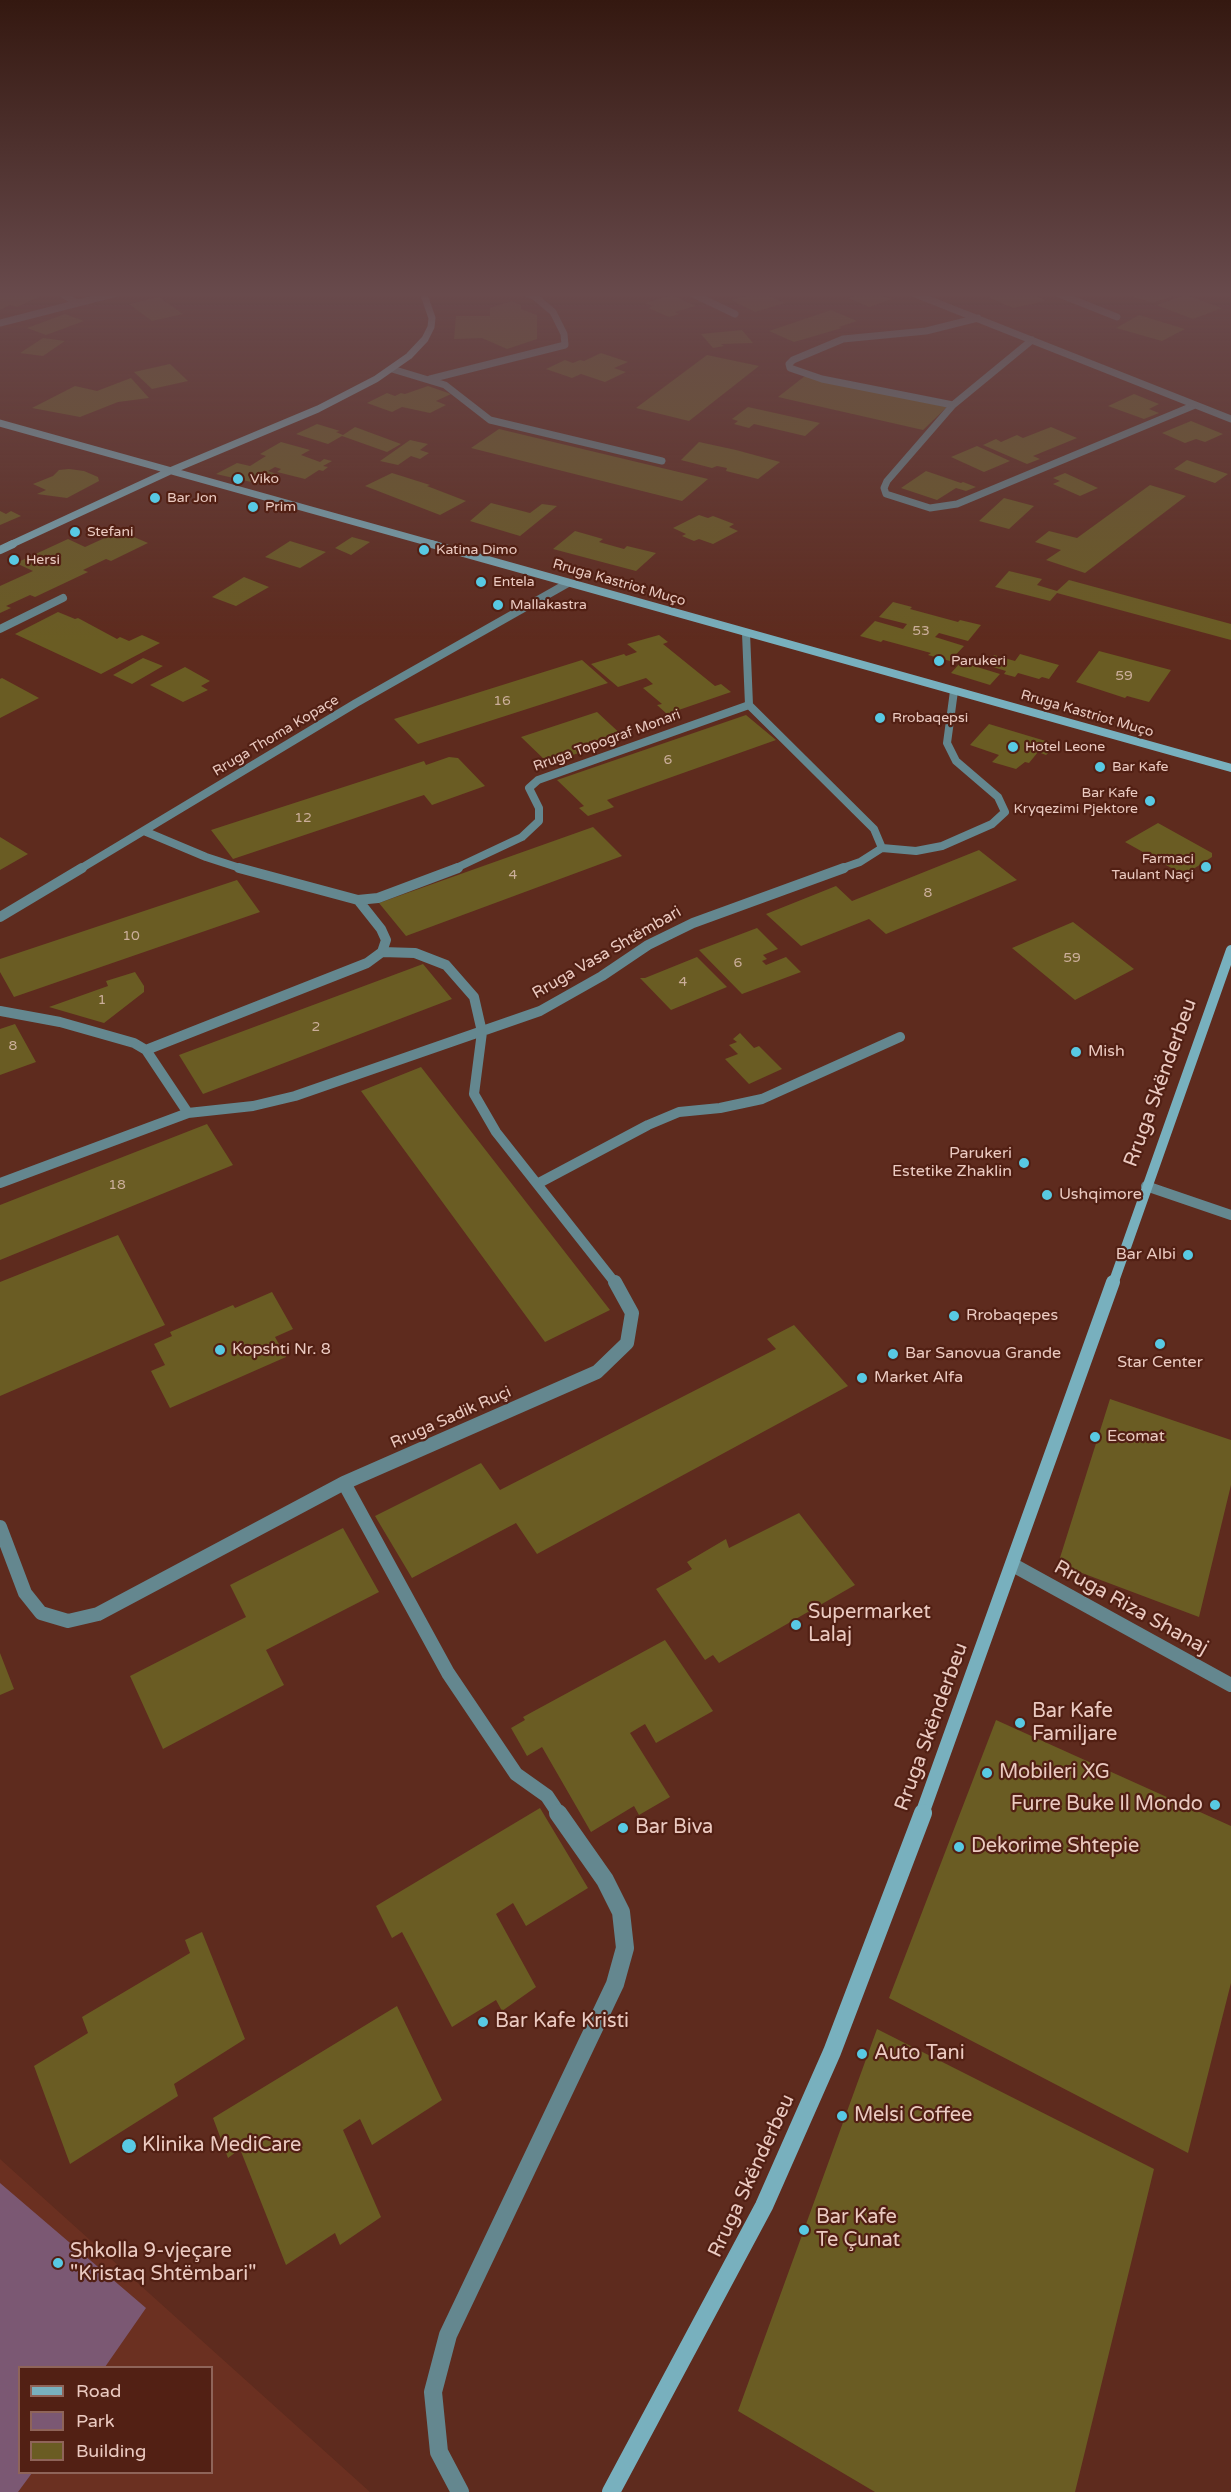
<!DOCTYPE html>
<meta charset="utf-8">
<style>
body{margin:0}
#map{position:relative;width:1231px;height:2492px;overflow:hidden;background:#5e2b1e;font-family:"Varela Round",sans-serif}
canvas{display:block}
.legend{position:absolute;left:18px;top:2366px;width:195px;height:108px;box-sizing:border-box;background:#522014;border:2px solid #8f6459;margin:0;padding:8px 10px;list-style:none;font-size:18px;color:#ebcac1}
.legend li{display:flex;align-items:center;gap:12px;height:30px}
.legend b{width:30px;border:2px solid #8f6459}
</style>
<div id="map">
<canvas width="1231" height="2492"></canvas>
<ul class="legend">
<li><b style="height:8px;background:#78b0be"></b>Road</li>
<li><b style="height:16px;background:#7b5873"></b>Park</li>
<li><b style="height:16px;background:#6a5c23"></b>Building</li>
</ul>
</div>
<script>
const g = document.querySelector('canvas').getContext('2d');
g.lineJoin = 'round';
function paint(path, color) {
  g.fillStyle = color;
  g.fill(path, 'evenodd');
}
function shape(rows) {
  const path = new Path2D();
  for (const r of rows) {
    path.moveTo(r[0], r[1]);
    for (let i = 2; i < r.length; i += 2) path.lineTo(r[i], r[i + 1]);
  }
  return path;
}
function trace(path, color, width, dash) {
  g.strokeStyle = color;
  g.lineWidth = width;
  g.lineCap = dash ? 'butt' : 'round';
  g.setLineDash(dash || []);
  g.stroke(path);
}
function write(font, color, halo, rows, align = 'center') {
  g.font = font + ' "Varela Round",sans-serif';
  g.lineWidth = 4.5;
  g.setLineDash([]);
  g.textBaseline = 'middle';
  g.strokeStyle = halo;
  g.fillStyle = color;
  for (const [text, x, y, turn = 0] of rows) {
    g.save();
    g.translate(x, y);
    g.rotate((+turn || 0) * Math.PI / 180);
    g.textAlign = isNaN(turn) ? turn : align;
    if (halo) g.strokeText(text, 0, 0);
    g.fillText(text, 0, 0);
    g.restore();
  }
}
const built = shape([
 [0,2159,370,2492,0,2492],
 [20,2368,212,2368,212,2472,20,2472]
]);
const green = shape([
 [0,2183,146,2308,105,2367,20,2368,20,2472,32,2473,18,2492,0,2492]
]);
const building = shape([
 [0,292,40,292,34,294,41,296,17,307,10,305,0,310],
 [760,292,785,303,755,312,731,300],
 [869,292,879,295,892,299,869,307,848,298],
 [1003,292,1029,292,1046,301,1013,308,992,299,988,295],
 [1120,292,1178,292,1182,293,1152,303],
 [672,295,696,306,675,312,679,314,669,317,648,308,653,306,645,303],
 [1186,295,1222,308,1193,319,1156,305],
 [159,297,183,314,152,321,129,304],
 [512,301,521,305,521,309,537,315,537,339,507,349,482,338,454,339,456,316,490,316,490,308],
 [831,310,857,321,839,327,842,328,794,342,769,331],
 [65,314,84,321,46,335,27,328],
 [1139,315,1185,329,1162,341,1116,328],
 [742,330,753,343,721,344,724,346,713,348,701,334],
 [43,338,65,341,43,356,20,353],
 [601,353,628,362,614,368,626,372,605,382,581,374,572,378,546,369,565,360,573,363,580,360,584,361],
 [707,355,759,366,689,421,636,408],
 [170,364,188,381,152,389,134,372],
 [805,376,947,407,923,430,778,397],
 [131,378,149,398,118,402,80,417,32,408,75,386,97,391],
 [428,386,451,394,436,401,446,405,430,413,402,407,392,412,367,403,387,393,395,396,401,393,405,394],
 [1134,394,1159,404,1149,409,1159,413,1144,419,1108,406],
 [748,407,820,423,805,436,754,424,749,428,734,424,738,421,732,419],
 [1191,421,1223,434,1205,442,1196,439,1185,443,1162,433],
 [317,424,340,431,336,432,343,435,355,427,401,444,387,452,342,436,328,444,296,434],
 [1051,427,1077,438,1033,456,1040,459,1027,464,983,445,996,439,1001,442,1017,435,1023,438],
 [499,429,708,479,682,501,471,448],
 [410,440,428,444,420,450,429,453,420,459,411,456,398,465,380,461],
 [281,442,310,450,301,455,320,462,324,459,332,461,323,466,328,467,323,471,319,470,305,479,277,472,281,469,275,467,268,471,277,474,260,484,216,474,237,463,250,466,266,456,260,454],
 [699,442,736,450,780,462,758,479,726,471,727,468,717,466,712,468,681,460],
 [977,446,1010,461,984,472,951,457],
 [1187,460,1228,474,1215,483,1174,469],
 [69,469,84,471,98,477,99,481,67,498,37,494,46,490,33,484,53,476,59,470],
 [926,471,961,483,963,482,976,487,966,491,956,488,937,500,901,488],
 [392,473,430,485,427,486,466,501,440,515,365,486],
 [1065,473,1098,488,1080,496,1053,484,1060,481,1053,478],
 [1150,485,1186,496,1085,573,1046,560,1061,550,1035,542,1049,531,1077,538],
 [1004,498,1034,506,1009,529,979,521],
 [491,503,530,513,542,504,557,506,520,536,470,521],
 [0,511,6,514,11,511,21,516,0,525],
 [699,515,708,518,713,516,734,524,729,527,738,531,713,544,699,539,694,541,682,536,686,534,673,528],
 [120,531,148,543,111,561,106,559,83,570,88,572,35,597,30,595,6,606,11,608,0,613,0,586,33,571,16,563,68,539,85,547],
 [575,531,603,539,599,542,624,549,627,546,656,553,636,571,553,549],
 [352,537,370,542,351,555,335,548],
 [290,541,326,552,300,568,265,557],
 [1009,571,1042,579,1037,585,1057,591,1069,580,1231,624,1231,640,1057,593,1050,601,995,587],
 [244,577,269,587,236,606,212,597],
 [893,602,912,607,910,609,958,622,960,620,981,625,968,641,939,633,935,637,964,646,950,661,928,655,931,653,883,640,881,642,860,636,875,621,903,629,907,624,879,617],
 [58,612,75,619,78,618,117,639,120,637,129,641,142,635,160,643,101,674,15,634],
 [659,635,668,642,663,644,715,686,721,684,731,692,667,714,657,705,662,704,643,688,653,684,646,678,618,687,591,664,624,654,626,656,637,652,627,644],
 [1099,651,1171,670,1149,702,1127,696,1125,698,1076,682],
 [1020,654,1059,665,1049,679,1042,677,1039,679,1018,673,1015,677,1004,674,1006,671,986,665,994,655,1015,661],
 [143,658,163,666,132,684,113,675],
 [582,660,608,683,418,744,394,719],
 [961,662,1000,674,990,685,951,673],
 [185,667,210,681,201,686,208,690,183,702,150,685],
 [2,678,39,698,0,718,0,679],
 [597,712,625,738,548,763,521,737],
 [746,715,776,740,607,800,614,807,588,816,579,808,584,806,557,780],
 [989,724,1049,742,1045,746,1053,749,1046,755,1038,752,1029,763,1025,762,1016,769,992,762,999,755,970,745],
 [449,757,458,758,485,786,432,805,424,795,233,859,211,830,424,761,426,765],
 [1158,823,1212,853,1212,857,1184,875,1125,842],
 [593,827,622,856,406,936,379,903],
 [0,837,28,854,0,870],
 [979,850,1017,880,886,934,869,919,801,946,766,914,836,886,852,901],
 [237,880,260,912,14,997,0,972,0,959],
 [1073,922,1134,969,1075,1000,1012,948],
 [757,928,778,949,763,955,767,959,762,961,766,965,786,957,801,972,742,994,699,950],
 [697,957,727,987,671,1010,640,978,645,978],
 [423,964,452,999,203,1094,179,1055],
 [135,972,144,986,144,992,104,1023,49,1007,108,986,106,981],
 [15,1024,36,1062,0,1075,0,1029],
 [740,1033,754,1048,759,1046,782,1069,749,1084,725,1059,738,1054,729,1045,737,1042,733,1039],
 [421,1067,610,1310,545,1342,361,1091],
 [207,1124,233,1165,0,1260,0,1205],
 [118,1235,165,1325,0,1396,0,1282],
 [272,1292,293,1329,275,1337,286,1357,170,1408,151,1371,165,1365,154,1344,172,1336,170,1332,233,1305,235,1308],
 [794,1325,848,1386,537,1554,516,1523,412,1578,375,1516,481,1463,500,1490,776,1349,767,1339],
 [1110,1399,1231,1440,1231,1485,1199,1617,1058,1564],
 [799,1513,855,1585,719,1663,713,1655,705,1660,656,1589,692,1569,687,1562,726,1539,729,1548],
 [343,1528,379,1592,266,1650,284,1685,163,1749,130,1676,246,1617,230,1585],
 [665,1640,713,1711,656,1743,645,1724,630,1733,670,1797,639,1815,634,1806,591,1832,542,1747,527,1756,511,1728,525,1720,523,1717],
 [0,1653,14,1689,0,1695],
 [996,1720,1231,1826,1231,1983,1188,2153,889,1998],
 [540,1808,588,1888,526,1926,513,1903,496,1914,536,1987,502,2011,496,2000,452,2027,402,1932,392,1938,376,1906],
 [202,1932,245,2039,174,2084,178,2096,70,2164,34,2066,88,2033,82,2017,190,1953,185,1940],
 [397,2006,442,2100,372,2145,360,2119,343,2130,381,2217,340,2245,335,2233,286,2265,240,2149,228,2158,213,2118],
 [877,2029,1154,2169,1075,2492,875,2492,738,2411]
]);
const streetFar4 = shape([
 [59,292,77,303],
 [689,292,735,314],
 [910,292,1231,419],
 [1054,292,1117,317],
 [978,318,926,331,843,339,793,360,789,364,790,368,822,379,953,405,1032,340],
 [0,323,121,292],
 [392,369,445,385,490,420,662,461],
 [430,379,565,345,564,334,553,312,534,296,522,292],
 [953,405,887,481,884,488,886,494,930,508,957,504,1195,405]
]);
const streetFar3 = shape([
 [0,629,63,598],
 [746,633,749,705],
 [749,705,874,829,882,848,860,862,840,869],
 [144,831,206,857,243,869],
 [882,848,916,851,942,846,992,824,1005,812,998,797,956,761,947,743,954,691],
 [80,869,356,703,568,583],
 [454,869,522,837,539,821,539,808,529,788,538,780,749,705]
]);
const streetFar2 = shape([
 [239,868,358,900,378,898,458,868],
 [0,917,82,868],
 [382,952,415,953,446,965,474,997,482,1032,474,1094,496,1132,616,1284],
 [0,1011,60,1022,134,1043,146,1050,188,1113],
 [146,1050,367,963,382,952,386,940,381,929,358,900],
 [0,1183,188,1113,253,1106,295,1096,540,1011,602,976,648,945,693,923,844,868],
 [537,1184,648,1125,679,1112,720,1108,762,1099,900,1037],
 [1146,1186,1231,1215]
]);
const streetFar1 = shape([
 [344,1483,448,1673,516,1774,547,1796,559,1814],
 [0,1527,25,1593,41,1613,68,1621,98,1614,344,1483,597,1372,627,1343,632,1313,615,1282],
 [1013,1565,1231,1685]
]);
const street = shape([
 [460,2492,439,2452,433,2392,448,2335,615,1984,625,1948,621,1912,605,1880,558,1813]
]);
const secondaryFar4 = shape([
 [0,423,437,545],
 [10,545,170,471,318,409,376,379,409,356,425,339,431,327,432,318,423,292]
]);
const secondaryFar3 = shape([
 [431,544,1231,768],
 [0,550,13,544]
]);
const secondaryFar2 = shape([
 [1113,1284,1231,950]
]);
const secondaryFar1 = shape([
 [922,1814,1113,1282]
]);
const secondary = shape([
 [611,2492,764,2206,832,2052,923,1813]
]);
const markers = [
 [238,479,6,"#58c9e3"],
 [155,498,6,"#58c9e3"],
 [253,507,6,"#58c9e3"],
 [75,532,6,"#58c9e3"],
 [424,550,6,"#58c9e3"],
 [14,560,6,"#58c9e3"],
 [481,582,6,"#58c9e3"],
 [498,605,6,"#58c9e3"],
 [939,661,6,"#58c9e3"],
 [880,718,6,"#58c9e3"],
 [1013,747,6,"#58c9e3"],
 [1100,767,6,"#58c9e3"],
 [1150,801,6,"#58c9e3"],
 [1206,867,6,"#58c9e3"],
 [1076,1052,6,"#58c9e3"],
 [1024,1163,6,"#58c9e3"],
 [1047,1195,6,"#58c9e3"],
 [1188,1255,6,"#58c9e3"],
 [954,1316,6,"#58c9e3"],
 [1160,1344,6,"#58c9e3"],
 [220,1350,6,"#58c9e3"],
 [893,1354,6,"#58c9e3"],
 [862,1378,6,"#58c9e3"],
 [1095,1437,6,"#58c9e3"],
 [796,1625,6,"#58c9e3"],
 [1020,1723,6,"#58c9e3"],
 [987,1773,6,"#58c9e3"],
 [1215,1805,6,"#58c9e3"],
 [623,1828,6,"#58c9e3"],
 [959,1847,6,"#58c9e3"],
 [483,2022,6,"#58c9e3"],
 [862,2054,6,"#58c9e3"],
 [842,2116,6,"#58c9e3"],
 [129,2146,8,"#58c9e3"],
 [804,2230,6,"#58c9e3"],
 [58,2263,6,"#58c9e3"]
];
const farPoinames = [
 ["Viko",250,479],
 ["Bar Jon",167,498],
 ["Prim",265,507],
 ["Stefani",87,532],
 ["Katina Dimo",436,550],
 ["Hersi",26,560],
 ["Entela",493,582],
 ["Mallakastra",510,605],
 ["Parukeri",951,661],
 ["Rrobaqepsi",892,718],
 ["Hotel Leone",1025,747],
 ["Bar Kafe",1112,767],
 ["Bar Kafe",1138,793,"right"],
 ["Kryqezimi Pjektore",1138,809,"right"],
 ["Farmaci",1194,859,"right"],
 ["Taulant Naçi",1194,875,"right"]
];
const farStreetnames = [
 ["Rruga Kastriot Muço",619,583,16],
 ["Rruga Kastriot Muço",1087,714,16],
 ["Rruga Thoma Kopaçe",276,736,-31],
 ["Rruga Topograf Monari",607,741,-20]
];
const numberNames = [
 ["53",921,631],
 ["59",1124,676],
 ["16",502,701],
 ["6",668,760],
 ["12",303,818],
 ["4",513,875],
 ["8",928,893],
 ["10",131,936],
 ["59",1072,958],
 ["6",738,963],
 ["4",683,982],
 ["1",102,1000],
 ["2",316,1027],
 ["8",13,1046],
 ["18",117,1185]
];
const streetNames = [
 ["Rruga Vasa Shtëmbari",607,953,-30],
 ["Rruga Sadik Ruçi",451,1418,-24]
];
const poiNames = [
 ["Mish",1088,1052],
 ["Parukeri",1012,1154,"right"],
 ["Estetike Zhaklin",1012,1172,"right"],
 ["Ushqimore",1059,1195],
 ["Bar Albi",1176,1255,"right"],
 ["Rrobaqepes",966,1316],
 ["Kopshti Nr. 8",232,1350],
 ["Bar Sanovua Grande",905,1354],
 ["Star Center",1160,1363,"center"],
 ["Market Alfa",874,1378],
 ["Ecomat",1107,1437]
];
const nearStreetnames = [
 ["Rruga Skënderbeu",1161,1083,-70],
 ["Rruga Riza Shanaj",1131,1608,29],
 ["Rruga Skënderbeu",932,1727,-70],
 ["Rruga Skënderbeu",752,2176,-65]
];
const nearPoinames = [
 ["Supermarket",808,1613],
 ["Lalaj",808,1636],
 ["Bar Kafe",1032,1712],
 ["Familjare",1032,1735],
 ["Mobileri XG",999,1773],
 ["Furre Buke Il Mondo",1203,1805,"right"],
 ["Bar Biva",635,1828],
 ["Dekorime Shtepie",971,1847],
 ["Bar Kafe Kristi",495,2022],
 ["Auto Tani",874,2054],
 ["Melsi Coffee",854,2116],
 ["Klinika MediCare",142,2146],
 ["Bar Kafe",816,2218],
 ["Te Çunat",816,2241],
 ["Shkolla 9-vjeçare",70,2252],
 ["\"Kristaq Shtëmbari\"",70,2275]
];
paint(built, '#6b3021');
paint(green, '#7b5873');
paint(building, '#6a5c23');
trace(streetFar4, '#64878f', 7);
trace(streetFar3, '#64878f', 8);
trace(streetFar2, '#64878f', 10);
trace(streetFar1, '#64878f', 14);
trace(street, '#64878f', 18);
trace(secondaryFar4, '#78b0be', 7);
trace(secondaryFar3, '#78b0be', 8);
trace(secondaryFar2, '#78b0be', 10);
trace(secondaryFar1, '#78b0be', 14);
trace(secondary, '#78b0be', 18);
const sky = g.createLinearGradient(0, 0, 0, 640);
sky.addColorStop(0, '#341810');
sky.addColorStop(0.46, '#684a4c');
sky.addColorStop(1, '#684a4c00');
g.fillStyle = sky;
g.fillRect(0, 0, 1231, 640);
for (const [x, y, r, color] of markers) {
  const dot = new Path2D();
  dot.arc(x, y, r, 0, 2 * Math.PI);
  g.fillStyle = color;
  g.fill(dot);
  trace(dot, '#522014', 2);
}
write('14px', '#ebcac1', '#522014', farPoinames, 'left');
write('14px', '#ebcac1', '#522014', farStreetnames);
write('14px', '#cbae9a', null, numberNames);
write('16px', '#ebcac1', '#522014', streetNames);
write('16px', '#ebcac1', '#522014', poiNames, 'left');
write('20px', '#ebcac1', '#522014', nearStreetnames);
write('20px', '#ebcac1', '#522014', nearPoinames, 'left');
</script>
